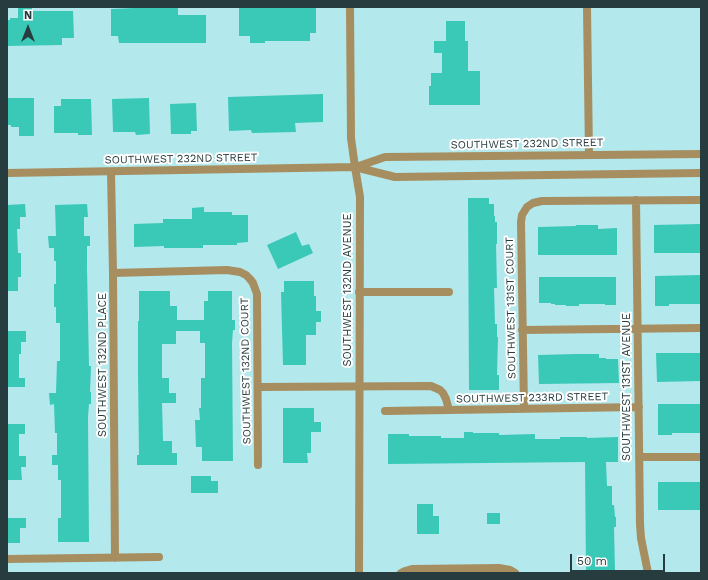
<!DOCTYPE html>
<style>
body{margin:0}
#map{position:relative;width:708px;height:580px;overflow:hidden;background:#b3e8ec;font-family:"Work Sans",sans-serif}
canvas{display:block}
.frame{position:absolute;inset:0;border:8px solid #273c3e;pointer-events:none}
.north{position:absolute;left:8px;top:8px;width:40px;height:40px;-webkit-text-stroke:3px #fefefe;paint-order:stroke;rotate:0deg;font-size:11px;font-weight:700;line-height:16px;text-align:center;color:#273c3e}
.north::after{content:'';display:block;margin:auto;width:14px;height:18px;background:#273c3e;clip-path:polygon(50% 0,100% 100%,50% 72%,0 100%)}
.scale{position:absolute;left:570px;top:554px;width:95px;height:18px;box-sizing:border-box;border:2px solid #273c3e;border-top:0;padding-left:5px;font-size:12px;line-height:14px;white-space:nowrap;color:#273c3e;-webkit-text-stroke:3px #fefefe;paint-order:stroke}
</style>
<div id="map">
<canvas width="708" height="580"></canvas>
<div class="frame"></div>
<div class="north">N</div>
<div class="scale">50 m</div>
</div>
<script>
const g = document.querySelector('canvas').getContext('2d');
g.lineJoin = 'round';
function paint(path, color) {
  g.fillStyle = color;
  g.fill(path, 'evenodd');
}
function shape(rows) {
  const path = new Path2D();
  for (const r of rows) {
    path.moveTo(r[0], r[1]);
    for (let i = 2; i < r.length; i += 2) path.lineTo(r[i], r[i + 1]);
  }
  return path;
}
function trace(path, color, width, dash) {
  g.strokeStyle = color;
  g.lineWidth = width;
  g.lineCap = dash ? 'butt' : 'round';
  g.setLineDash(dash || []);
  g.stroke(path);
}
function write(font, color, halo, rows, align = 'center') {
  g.font = font + ' "Work Sans",sans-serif';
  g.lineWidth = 4;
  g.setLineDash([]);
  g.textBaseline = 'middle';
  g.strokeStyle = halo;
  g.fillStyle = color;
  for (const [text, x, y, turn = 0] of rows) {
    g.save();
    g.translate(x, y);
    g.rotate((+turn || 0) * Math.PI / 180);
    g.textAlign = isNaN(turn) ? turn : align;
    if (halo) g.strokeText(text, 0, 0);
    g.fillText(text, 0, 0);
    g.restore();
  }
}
const building = shape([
 [134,7,178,7,178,15,206,15,206,43,119,43,118,36,111,36,111,9,134,8],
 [279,7,316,7,316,33,310,33,310,41,265,41,265,43,250,43,250,36,239,36,239,8,279,8],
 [18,8,32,8,32,11,73,11,74,38,62,38,62,45,7,46,7,20,10,20,10,18,18,18],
 [446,21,465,21,465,41,468,41,468,71,480,71,480,105,429,105,429,86,431,86,431,73,442,73,442,53,434,53,434,41,446,41],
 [323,94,323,122,295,123,296,132,252,133,251,130,229,131,228,97],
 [7,98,34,98,34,136,19,136,19,127,11,127,11,125,7,125],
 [149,98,150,134,136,135,135,132,113,132,112,99],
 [61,99,91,99,92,135,78,135,78,133,54,133,54,106,61,106],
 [196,103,197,131,191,131,191,134,171,134,170,104],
 [468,198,489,198,489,204,494,204,494,216,495,216,495,222,497,222,497,244,496,244,497,288,494,288,495,324,497,324,497,337,498,337,497,375,499,375,499,390,469,390],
 [25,204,26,217,20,217,20,229,17,229,18,253,21,253,21,277,18,277,18,291,7,291,7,205],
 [87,204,88,217,84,217,84,236,90,236,90,246,87,246,87,268,89,366,91,366,90,392,91,392,91,404,89,404,88,417,89,542,58,542,58,518,61,518,61,480,58,480,58,465,52,465,52,455,57,455,57,433,55,433,54,404,50,405,49,393,56,393,57,361,60,361,60,323,56,323,56,307,54,307,54,284,56,284,56,261,54,261,54,248,49,248,48,236,56,236,55,205],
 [204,207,204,212,232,212,232,215,248,215,248,242,237,243,237,245,203,245,203,248,164,248,164,246,134,247,134,224,163,223,163,219,192,219,192,208],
 [701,224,701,253,654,253,654,225],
 [576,225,598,225,598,229,617,228,617,255,538,255,538,227,576,226],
 [296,232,302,246,309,244,313,253,278,269,267,245],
 [701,275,701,304,669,304,669,306,655,306,655,276],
 [539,277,616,277,616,305,605,305,605,304,579,304,579,306,566,306,566,305,555,305,555,304,551,304,551,303,539,303],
 [284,281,314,281,314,296,316,296,316,311,321,311,321,322,316,322,316,335,306,335,306,365,283,365,281,292,284,292],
 [139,291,170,291,170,306,177,306,177,320,204,320,204,301,208,301,208,291,232,291,232,320,235,320,235,330,233,330,232,343,233,461,202,461,202,447,196,447,195,420,200,420,199,408,201,408,201,378,205,378,205,343,200,343,200,331,176,331,176,344,162,344,162,378,169,378,169,393,176,393,176,403,162,403,163,441,172,441,172,453,177,453,177,465,137,465,137,455,139,455,138,375,138,321,139,321],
 [7,331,26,331,26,342,21,342,21,354,19,354,19,378,25,378,25,387,7,387],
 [656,353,701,353,701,381,657,382],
 [577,354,599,354,599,358,606,358,606,359,618,359,619,383,539,384,538,355],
 [658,404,701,404,701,433,672,433,672,435,658,435],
 [283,408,314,408,314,422,321,422,321,432,311,432,311,453,307,453,308,463,283,463],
 [7,424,25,424,25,434,19,434,19,456,26,456,26,467,21,467,22,480,7,480],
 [464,432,473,432,473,433,499,433,499,435,535,434,535,439,560,439,560,437,587,437,587,438,618,437,618,462,606,462,607,486,612,486,612,505,614,505,615,517,616,517,616,527,614,527,615,570,586,570,585,462,388,464,388,434,409,434,409,436,441,436,441,438,464,438],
 [191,476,211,476,211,481,218,481,218,493,191,493],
 [658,482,701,482,701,510,658,510],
 [417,504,433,504,433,516,439,516,439,534,417,534],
 [487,513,500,513,500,524,487,524],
 [7,518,26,518,26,528,20,528,20,543,7,543]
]);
const minor = shape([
 [350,7,351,138,355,167],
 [587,7,589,155],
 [111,172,113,273,115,558],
 [636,200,640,524,641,538,648,573],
 [113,273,227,270,240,272,246,275,250,279,253,283,257,294,258,465],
 [359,292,449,292],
 [522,330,701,328],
 [258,387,431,386,440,390,443,393,446,399,449,410],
 [524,409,521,222,522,215,527,207,533,203,542,201,701,200],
 [385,411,639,407],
 [639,457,701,457],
 [7,559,159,557],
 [401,573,405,571,412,569,499,568,510,570,515,573]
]);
const tertiary = shape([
 [355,167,360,197,359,573],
 [356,167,385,157,701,154],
 [7,173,355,167,395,177,701,173]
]);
const streetNames = [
 ["SOUTHWEST 232ND STREET",527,144,-1],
 ["SOUTHWEST 232ND STREET",181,159,-1],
 ["SOUTHWEST 132ND AVENUE",348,290,-90],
 ["SOUTHWEST 131ST COURT",511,308,-91],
 ["SOUTHWEST 132ND PLACE",103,365,-90],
 ["SOUTHWEST 132ND COURT",246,371,-91],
 ["SOUTHWEST 131ST AVENUE",627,387,-90],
 ["SOUTHWEST 233RD STREET",532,398,-1]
];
paint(building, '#39c9b6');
trace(minor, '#a68e60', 8);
trace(tertiary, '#a68e60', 8);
write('11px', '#273c3e', '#fefefe', streetNames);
</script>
